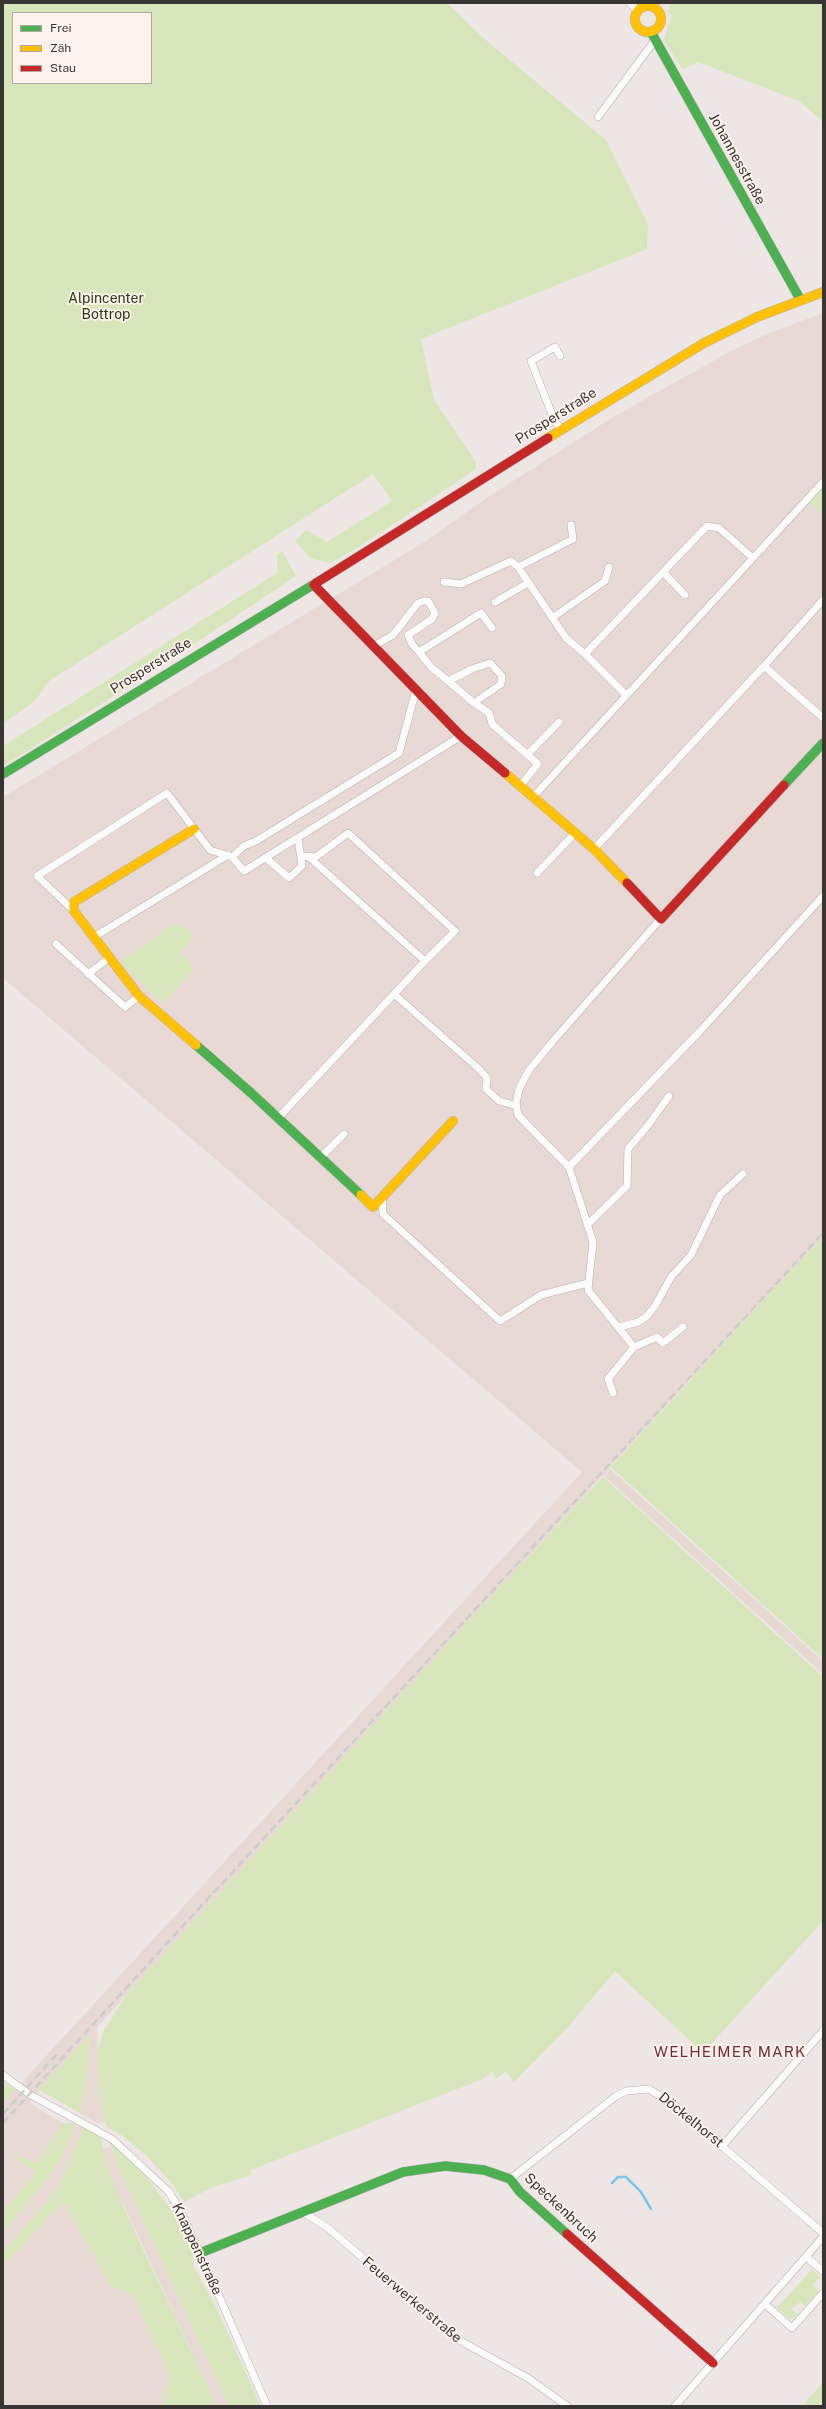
<!DOCTYPE html>
<meta charset="utf-8">
<style>
body{margin:0}
#map{position:relative;width:826px;height:2409px;overflow:hidden;background:#ede6e4;font-family:"Public Sans",sans-serif}
canvas{display:block}
.frame{position:absolute;inset:0;border:4px solid #393533;pointer-events:none}
.legend{position:absolute;left:12px;top:12px;width:140px;height:72px;box-sizing:border-box;background:#fff3ed;border:1px solid #b0a7a3;margin:0;padding:5px 7px;list-style:none;font-size:12px;color:#393533}
.legend li{display:flex;align-items:center;gap:8px;height:20px}
.legend b{width:20px;border:1px solid #b0a7a3}
</style>
<div id="map">
<canvas width="826" height="2409"></canvas>
<div class="frame"></div>
<ul class="legend">
<li><b style="height:5px;background:#4caf50"></b>Frei</li>
<li><b style="height:5px;background:#ffc107"></b>Zäh</li>
<li><b style="height:5px;background:#c62828"></b>Stau</li>
</ul>
</div>
<script>
const g = document.querySelector('canvas').getContext('2d');
g.lineJoin = 'round';
function paint(path, color) {
  g.fillStyle = color;
  g.fill(path, 'evenodd');
}
function shape(rows) {
  const path = new Path2D();
  for (const r of rows) {
    if (r.length === 3) {
      path.moveTo(r[0] + r[2], r[1]);
      path.arc(r[0], r[1], r[2], 0, 2 * Math.PI);
      continue;
    }
    path.moveTo(r[0], r[1]);
    for (let i = 2; i < r.length; i += 2) path.lineTo(r[i], r[i + 1]);
  }
  return path;
}
function trace(path, color, width, dash) {
  g.strokeStyle = color;
  g.lineWidth = width;
  g.lineCap = dash ? 'butt' : 'round';
  g.setLineDash(dash || []);
  g.stroke(path);
}
function write(font, color, halo, rows, align = 'center') {
  g.font = font + ' "Public Sans",sans-serif';
  g.lineWidth = 3.5;
  g.setLineDash([]);
  g.textBaseline = 'middle';
  g.strokeStyle = halo;
  g.fillStyle = color;
  for (const [text, x, y, turn = 0] of rows) {
    g.save();
    g.translate(x, y);
    g.rotate((+turn || 0) * Math.PI / 180);
    g.textAlign = isNaN(turn) ? turn : align;
    if (halo) g.strokeText(text, 0, 0);
    g.fillText(text, 0, 0);
    g.restore();
  }
}
const built = shape([
 [823,313,823,1237,767,1296,609,1468,823,1661,823,1674,603,1475,97,2027,99,2087,105,2122,97,2123,80,2113,87,2074,89,2035,29,2103,63,2123,83,2128,58,2189,3,2252,3,2103,582,1472,3,978,3,797,426,541,485,499,615,416,726,354,767,334],
 [111,2147,121,2173,229,2406,217,2406,109,2173,103,2148],
 [64,2200,111,2287,133,2295,171,2378,163,2398,167,2406,3,2406,3,2266]
]);
const green = shape([
 [3,3,447,3,481,36,606,140,648,224,647,249,421,339,434,400,476,462,476,469,357,548,330,563,310,558,295,541,306,530,327,542,392,501,373,474,49,681,34,702,3,723],
 [13,13,151,13,151,83,13,83],
 [671,3,823,3,823,125,821,120,799,101,698,62,682,69,664,40,672,15,667,12],
 [823,488,823,515,809,502],
 [282,551,296,576,166,663,3,766,3,746,277,573,277,554],
 [177,922,194,936,180,954,191,964,193,971,163,1003,119,962],
 [823,1237,823,1659,611,1467,767,1296],
 [603,1477,823,1677,823,1921,703,2053,615,1971,568,2027,514,2082,506,2072,495,2079,493,2071,485,2078,251,2170,252,2175,213,2187,184,2202,173,2185,147,2156,123,2136,106,2126,99,2087,97,2052,104,2030,128,1993,474,1615],
 [89,2035,87,2074,80,2113,39,2090],
 [3,2081,15,2090,3,2103],
 [63,2123,76,2124,63,2155,50,2175,3,2234,3,2212,36,2172,17,2159,20,2156,38,2163],
 [83,2128,100,2135,109,2173,135,2232,217,2406,167,2406,163,2398,171,2378,133,2295,111,2287,64,2201,3,2266,3,2252,58,2189],
 [109,2141,142,2171,170,2208,192,2252,194,2267,214,2303,261,2406,229,2406,121,2173],
 [812,2269,820,2277,813,2285,819,2291,805,2306,800,2302,792,2309,798,2315,790,2319,777,2308],
 [823,2382,823,2401,819,2406,802,2406]
]);
const stream = shape([
 [612,2183,618,2177,626,2177,641,2192,651,2209]
]);
const street = shape([
 [630,3,638,11],
 [598,117,655,40],
 [560,356,555,347,531,361,553,417,561,430],
 [571,525,573,539,518,567,566,638,585,654],
 [663,572,685,595],
 [444,582,461,584,511,561,518,567],
 [495,602,528,583],
 [552,618,605,581,609,567],
 [374,646,393,635,418,603,424,601,428,601,435,613,432,619,408,635,412,644,419,652,481,613,492,628],
 [419,652,431,667,448,681,472,669,490,663,502,676,501,684,474,703,448,681],
 [764,666,823,600],
 [626,695,585,654,707,526,719,528,753,558],
 [474,703,489,713,492,724,538,764,520,786],
 [527,755,559,722],
 [533,797,823,482],
 [594,849,764,666,823,718],
 [301,856,316,857,348,833,455,931,425,961,309,857],
 [232,857,244,846,256,841,399,753,416,690],
 [266,858,289,878,302,866,298,838],
 [537,873,575,833],
 [74,911,37,876,167,793,210,850,232,857,244,871,461,736],
 [94,937,228,855],
 [56,944,125,1007,139,996],
 [88,974,109,958],
 [394,994,479,1069,487,1078,486,1089,499,1101,517,1106],
 [278,1118,425,961],
 [320,1158,344,1134],
 [569,1167,518,1115,516,1104,519,1089,529,1070,553,1041,663,916],
 [382,1198,383,1214,500,1321,541,1295,588,1283],
 [587,1225,627,1186,628,1149,649,1124,669,1096],
 [619,1327,638,1322,647,1316,655,1306,671,1277,691,1255,720,1195,743,1174],
 [683,1327,663,1343,657,1337,634,1347,588,1290,593,1242,569,1167,702,1029,823,896],
 [613,1393,608,1379,634,1347],
 [3,2075,29,2094,112,2139,169,2192,179,2208,216,2289,267,2406],
 [723,2145,823,2031],
 [510,2179,616,2096,626,2091,649,2089,673,2104,823,2233],
 [303,2212,328,2228,457,2339,528,2378,567,2406],
 [806,2257,823,2271],
 [765,2304,792,2328,823,2293],
 [675,2406,823,2237]
]);
const fast = shape([
 [651,32,800,299],
 [3,774,316,583],
 [784,785,823,743],
 [196,1045,250,1092,361,1195],
 [200,2253,403,2172,445,2166,484,2170,510,2179,520,2192,567,2234]
]);
const slow = shape([
 [648,19,13],
 [548,438,704,343,757,317,823,292],
 [505,773,594,849,627,883],
 [194,829,74,902,74,911,139,996,196,1045],
 [361,1195,373,1207,453,1121]
]);
const jam = shape([
 [316,583,548,438],
 [314,585,461,736,505,773],
 [627,883,661,919,784,785],
 [567,2234,713,2363]
]);
const rail = shape([
 [3,2114,58,2053],
 [3,2123,191,1917,823,1233]
]);
const streetNames = [
 ["Johannesstraße",737,159,61],
 ["Prosperstraße",556,416,-32],
 ["Prosperstraße",151,666,-32],
 ["Döckelhorst",691,2120,39],
 ["Speckenbruch",561,2208,43],
 ["Knappenstraße",197,2249,65],
 ["Feuerwerkerstraße",412,2300,40]
];
const parkNames = [
 ["Alpincenter",106,299],
 ["Bottrop",106,315]
];
const neighbourhoodNames = [
 ["WELHEIMER MARK",730,2052]
];
paint(built, '#e8d9d4');
paint(green, '#d8e7bb');
trace(stream, '#7bc7ec', 2.5);
trace(street, '#b6b1af', 8);
trace(fast, '#b6b1af', 10);
trace(slow, '#b6b1af', 10);
trace(jam, '#b6b1af', 10);
trace(street, '#fcfbfb', 7);
trace(fast, '#4caf50', 9);
trace(slow, '#ffc107', 9);
trace(jam, '#c62828', 9);
trace(rail, '#cfcdcc', 2.5, [8, 4]);
write('14px', '#393533', '#fff3ed', streetNames);
write('14px', '#2b3a14', '#fff3ed', parkNames);
g.letterSpacing = '1px';
write('15px', '#732c34', '#fff3ed', neighbourhoodNames);
g.letterSpacing = '0px';
</script>
